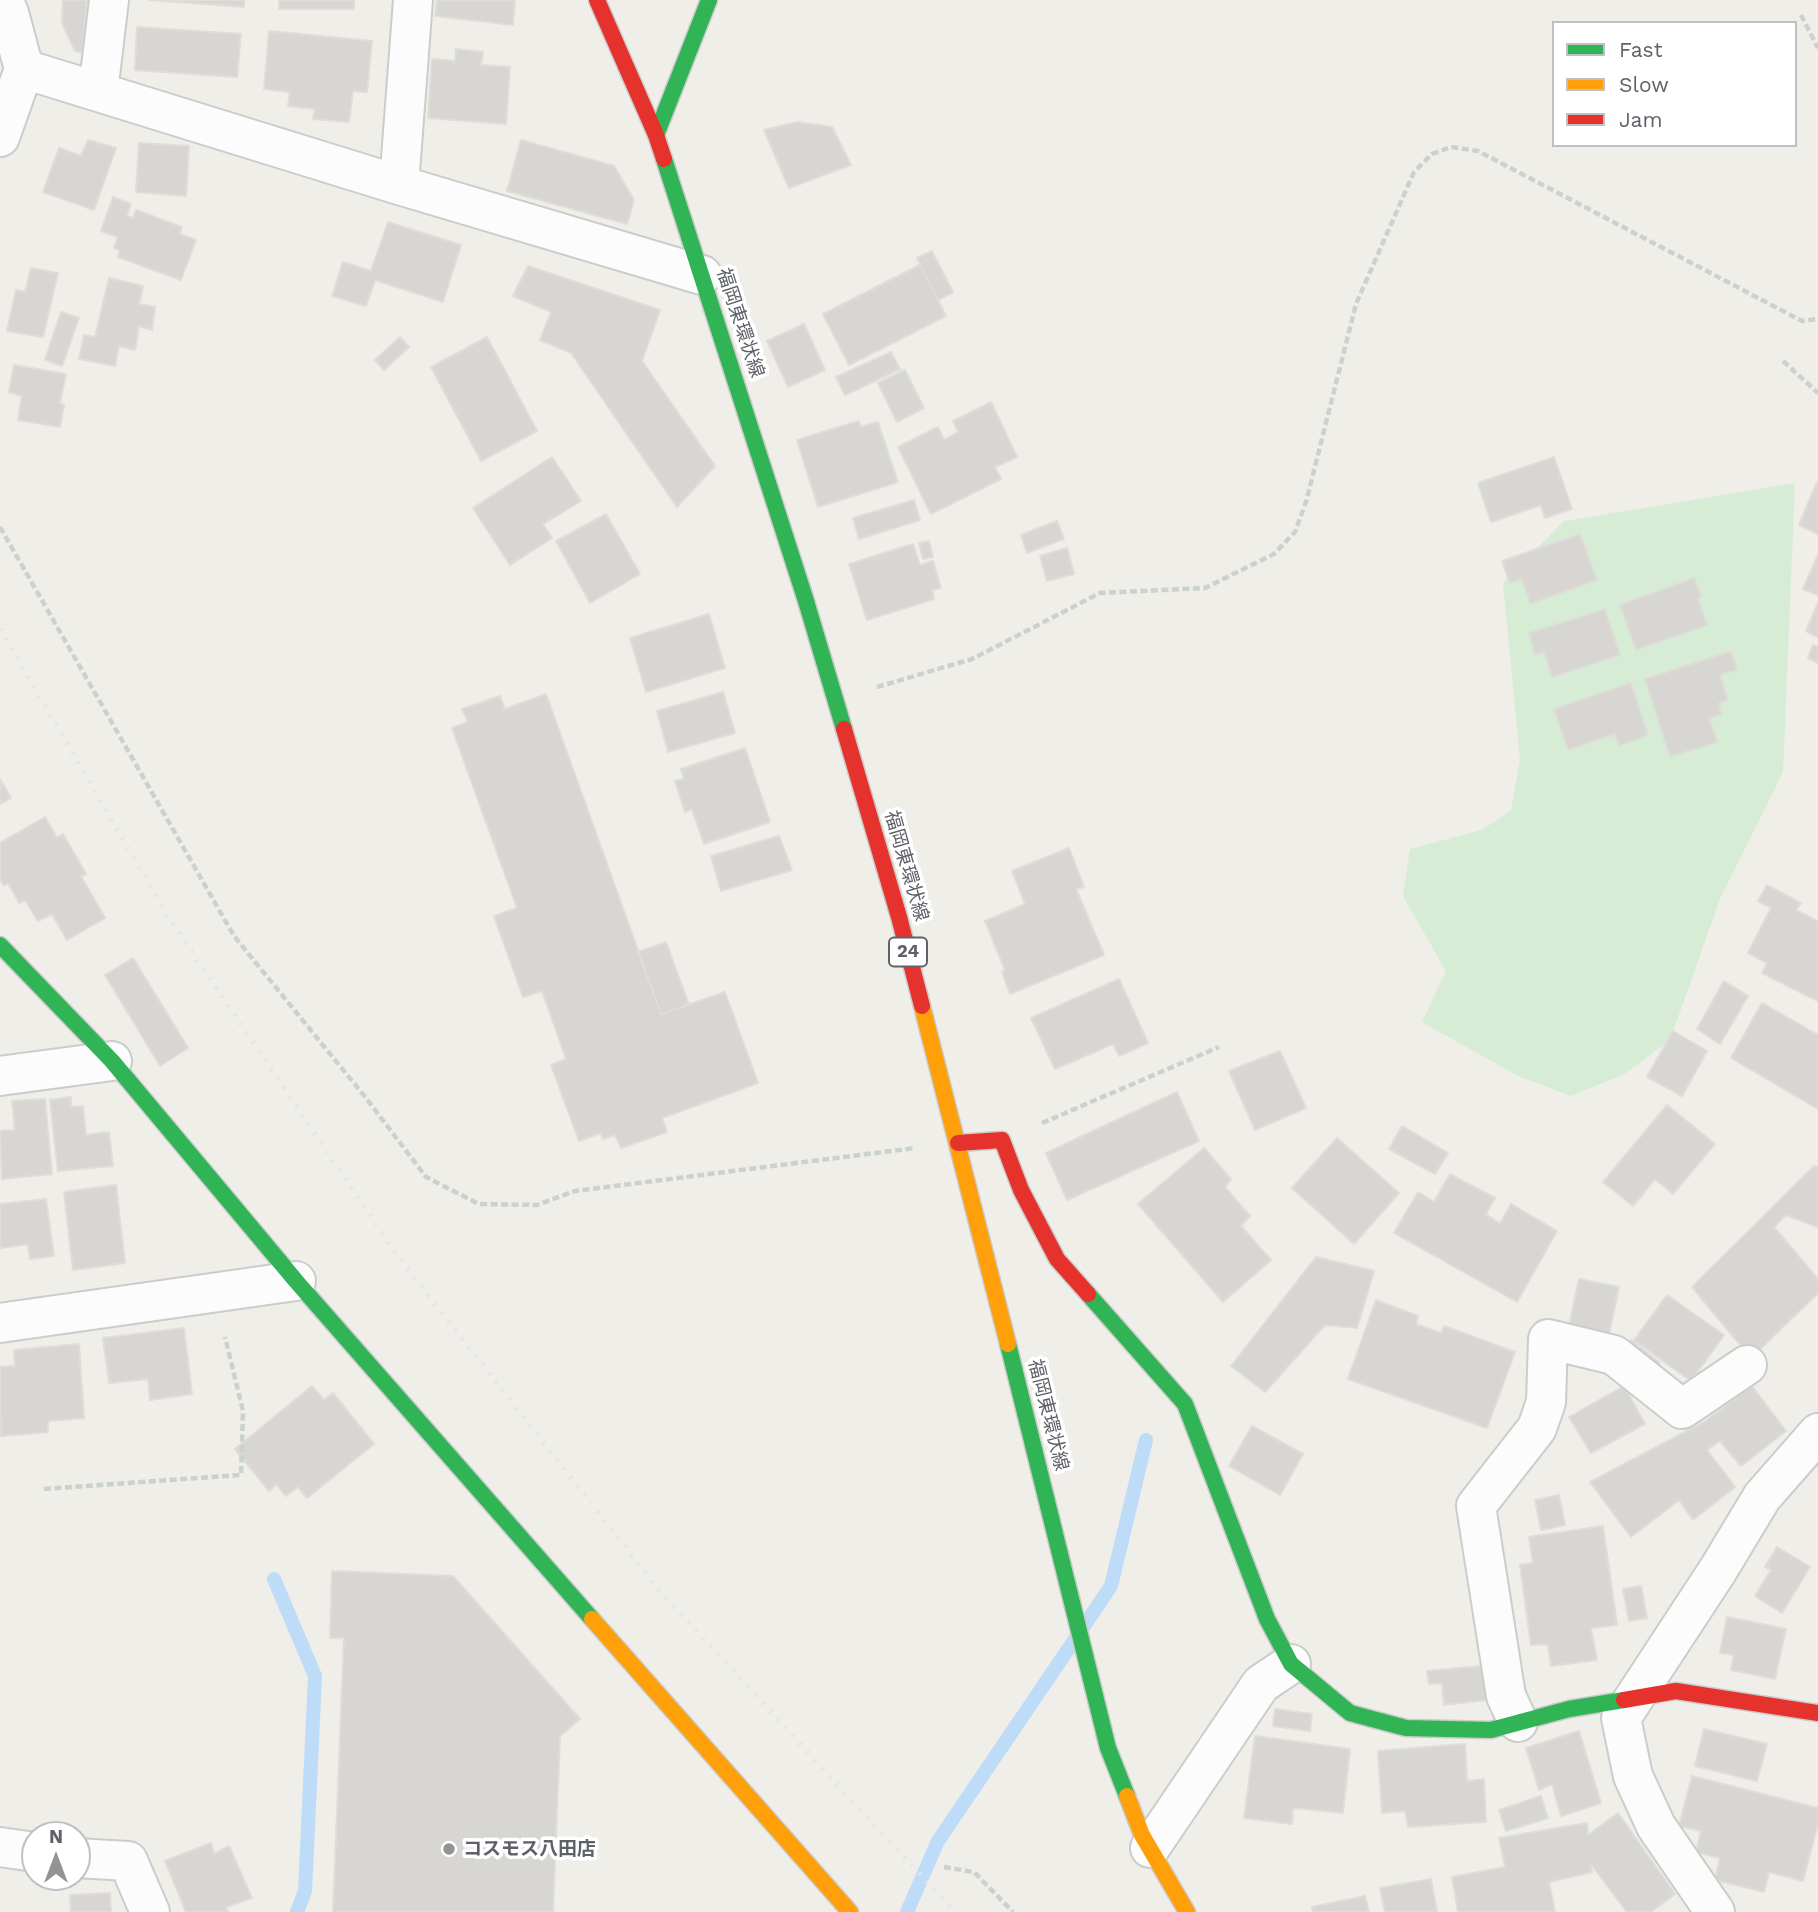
<!DOCTYPE html>
<meta charset="utf-8">
<style>
body{margin:0}
#map{position:relative;width:1818px;height:1912px;overflow:hidden;background:#efeee9;font-family:"Work Sans",sans-serif}
canvas{display:block}
.legend{position:absolute;left:1552px;top:21px;width:245px;height:126px;box-sizing:border-box;background:#fff;border:2px solid #bfc0c3;margin:0;padding:9px 12px;list-style:none;font-size:21px;color:#5e6268}
.legend li{display:flex;align-items:center;gap:14px;height:35px}
.legend b{width:35px;border:2px solid #bfc0c3}
.north{position:absolute;left:21px;top:1821px;width:70px;height:70px;box-sizing:border-box;background:#fff;border:2px solid #bfc0c3;border-radius:50%;rotate:0deg;font-size:19px;font-weight:700;line-height:28px;text-align:center;color:#5e6268}
.north::after{content:'';display:block;margin:auto;width:24px;height:32px;background:#919395;clip-path:polygon(50% 0,100% 100%,50% 72%,0 100%)}
</style>
<div id="map">
<canvas width="1818" height="1912"></canvas>
<ul class="legend">
<li><b style="height:9px;background:#30b455"></b>Fast</li>
<li><b style="height:9px;background:#ff9f0a"></b>Slow</li>
<li><b style="height:9px;background:#e5322d"></b>Jam</li>
</ul>
<div class="north">N</div>
</div>
<script>
const g = document.querySelector('canvas').getContext('2d');
g.lineJoin = 'round';
function paint(path, color) {
  g.fillStyle = color;
  g.fill(path, 'evenodd');
}
function shape(rows) {
  const path = new Path2D();
  for (const r of rows) {
    path.moveTo(r[0], r[1]);
    for (let i = 2; i < r.length; i += 2) path.lineTo(r[i], r[i + 1]);
  }
  return path;
}
function trace(path, color, width, dash) {
  g.strokeStyle = color;
  g.lineWidth = width;
  g.lineCap = dash ? 'butt' : 'round';
  g.setLineDash(dash || []);
  g.stroke(path);
}
function write(font, color, halo, rows, align = 'center') {
  g.font = font + ' "Work Sans","Noto Sans JP",sans-serif';
  g.lineWidth = 7;
  g.setLineDash([]);
  g.textBaseline = 'middle';
  g.strokeStyle = halo;
  g.fillStyle = color;
  for (const [text, x, y, turn = 0] of rows) {
    g.save();
    g.translate(x, y);
    g.rotate((+turn || 0) * Math.PI / 180);
    g.textAlign = isNaN(turn) ? turn : align;
    if (halo) g.strokeText(text, 0, 0);
    g.fillText(text, 0, 0);
    g.restore();
  }
}
const green = shape([
 [1795,483,1783,772,1720,899,1670,1040,1624,1074,1571,1096,1518,1076,1422,1022,1446,971,1403,896,1410,849,1482,830,1511,810,1520,760,1503,583,1564,521]
]);
const stream = shape([
 [274,1579,315,1676,305,1891,297,1912],
 [907,1912,938,1841,1111,1586,1146,1440]
]);
const building = shape([
 [63,0,87,0,82,52,75,51,62,23,63,0],
 [150,0,244,0,244,7,150,0],
 [279,0,354,0,354,9,279,9,279,0],
 [437,0,515,0,513,25,435,16,437,0],
 [137,27,241,34,237,77,135,70,137,27],
 [269,31,372,41,367,92,353,91,349,122,313,119,315,109,288,106,290,92,264,89,269,31],
 [456,49,483,52,481,65,510,67,506,124,428,118,432,59,455,61,456,49],
 [797,122,832,127,851,165,789,188,764,130,797,122],
 [88,140,116,148,94,210,43,192,59,148,81,156,88,140],
 [521,140,614,166,634,200,627,224,507,191,521,140],
 [139,143,189,146,186,196,136,192,139,143],
 [113,197,131,204,127,216,133,218,136,210,182,227,180,234,196,240,181,280,118,257,120,251,114,248,118,237,101,231,113,197],
 [388,222,461,245,443,302,375,280,366,306,332,296,343,262,371,271,388,222],
 [932,251,953,292,938,300,917,258,932,251],
 [920,265,946,316,849,365,823,314,920,265],
 [528,266,660,310,642,361,715,466,677,507,571,353,540,340,551,312,513,296,528,266],
 [31,268,58,273,43,337,7,331,16,290,25,292,31,268],
 [109,278,143,286,139,304,155,307,152,330,139,326,135,350,119,346,115,366,79,359,84,335,95,337,109,278],
 [61,312,79,318,62,366,45,360,61,312],
 [804,324,825,370,788,387,767,341,804,324],
 [400,337,409,347,384,370,375,360,400,337],
 [487,337,537,431,481,461,431,367,487,337],
 [891,352,900,369,845,395,836,377,891,352],
 [14,365,66,374,60,403,64,405,60,427,18,420,22,396,9,392,14,365],
 [905,370,924,408,897,422,878,383,905,370],
 [991,402,1017,457,995,467,1001,479,931,514,898,447,938,427,944,440,958,432,953,421,991,402],
 [859,421,861,427,878,422,898,482,818,507,797,440,859,421],
 [552,457,581,501,543,524,552,538,510,565,473,508,552,457],
 [1554,457,1572,509,1545,518,1541,505,1491,522,1478,483,1554,457],
 [1817,482,1818,482,1818,534,1799,525,1817,482],
 [914,500,920,520,859,539,853,518,914,500],
 [606,514,640,574,590,603,556,541,606,514],
 [1057,521,1064,539,1027,553,1021,535,1057,521],
 [1580,534,1597,580,1530,604,1522,579,1510,583,1502,561,1580,534],
 [929,541,933,557,923,559,919,543,929,541],
 [913,544,920,565,933,561,941,588,932,590,934,599,867,620,849,564,913,544],
 [1067,548,1074,574,1047,581,1040,556,1067,548],
 [1818,555,1818,595,1803,589,1818,555],
 [1694,578,1702,597,1698,599,1707,625,1636,650,1620,605,1694,578],
 [1818,603,1818,637,1806,631,1818,603],
 [1605,609,1620,655,1552,677,1544,652,1535,655,1529,633,1605,609],
 [709,614,725,668,646,692,630,638,709,614],
 [1813,645,1818,647,1818,663,1808,658,1813,645],
 [1731,651,1737,670,1720,675,1728,700,1719,703,1722,714,1709,718,1717,742,1670,757,1645,679,1731,651],
 [1631,683,1648,735,1619,746,1615,734,1568,750,1554,709,1631,683],
 [723,692,735,733,668,752,657,711,723,692],
 [546,694,661,1014,725,992,758,1083,662,1118,667,1132,621,1148,615,1135,603,1139,601,1133,579,1141,551,1065,566,1059,542,991,523,997,494,916,517,908,452,728,468,722,462,709,500,696,505,709,546,694],
 [745,748,770,822,704,844,692,809,685,812,675,781,684,779,681,769,745,748],
 [0,779,11,798,0,804,0,779],
 [45,817,57,838,63,834,86,874,81,876,105,918,67,940,52,914,38,921,25,900,19,903,8,883,4,886,0,879,0,843,45,817],
 [779,836,792,870,721,891,711,856,779,836],
 [1069,848,1084,887,1076,889,1104,955,1010,994,1002,972,1005,970,985,921,1025,904,1012,871,1069,848],
 [1767,885,1801,903,1796,910,1818,921,1818,1001,1762,973,1767,963,1748,953,1771,908,1758,901,1767,885],
 [666,942,689,1005,661,1014,638,952,666,942],
 [133,958,188,1048,160,1066,105,975,133,958],
 [1119,979,1148,1043,1119,1056,1113,1044,1055,1069,1031,1018,1119,979],
 [1724,981,1748,996,1720,1044,1697,1029,1724,981],
 [1762,1003,1818,1035,1818,1109,1731,1058,1762,1003],
 [1673,1031,1707,1051,1682,1096,1647,1077,1673,1031],
 [1280,1051,1306,1108,1255,1130,1229,1071,1280,1051],
 [1177,1092,1199,1141,1067,1200,1046,1153,1177,1092],
 [71,1097,71,1107,83,1106,86,1135,109,1132,113,1166,58,1171,50,1100,71,1097],
 [45,1099,52,1174,2,1179,0,1131,15,1130,12,1101,45,1099],
 [1667,1105,1715,1144,1673,1194,1655,1179,1633,1206,1603,1182,1667,1105],
 [1402,1126,1448,1153,1435,1174,1389,1149,1402,1126],
 [1337,1138,1399,1193,1354,1244,1292,1188,1337,1138],
 [1204,1148,1231,1179,1225,1187,1250,1216,1241,1226,1271,1260,1223,1302,1138,1204,1204,1148],
 [1814,1166,1818,1167,1818,1227,1786,1215,1774,1227,1818,1279,1818,1293,1751,1358,1692,1287,1814,1166],
 [1450,1174,1495,1198,1486,1214,1500,1224,1511,1204,1557,1231,1517,1302,1394,1233,1418,1192,1434,1202,1450,1174],
 [116,1185,125,1263,73,1270,64,1192,116,1185],
 [46,1199,54,1256,30,1259,28,1244,0,1248,0,1204,46,1199],
 [1316,1257,1374,1271,1357,1328,1325,1325,1265,1392,1231,1366,1316,1257],
 [1579,1279,1619,1287,1608,1339,1568,1330,1579,1279],
 [1667,1295,1724,1335,1691,1381,1634,1340,1667,1295],
 [1376,1300,1418,1316,1416,1324,1441,1333,1444,1326,1515,1352,1487,1428,1348,1379,1376,1300],
 [184,1328,192,1394,150,1400,148,1379,109,1383,103,1338,184,1328],
 [1631,1340,1660,1363,1651,1375,1622,1353,1631,1340],
 [79,1344,84,1418,48,1421,48,1432,1,1436,0,1367,15,1366,14,1350,79,1344],
 [312,1386,324,1400,333,1393,374,1444,307,1498,298,1487,286,1496,276,1484,269,1491,235,1449,312,1386],
 [1624,1386,1645,1424,1591,1453,1569,1417,1624,1386],
 [1752,1386,1786,1431,1741,1466,1720,1441,1707,1450,1735,1487,1693,1520,1679,1500,1631,1537,1590,1482,1704,1422,1752,1386],
 [1252,1426,1303,1454,1280,1495,1229,1466,1252,1426],
 [1559,1495,1565,1525,1541,1530,1535,1500,1559,1495],
 [1603,1526,1617,1625,1591,1628,1597,1660,1551,1666,1548,1644,1531,1645,1520,1565,1533,1563,1529,1537,1603,1526],
 [1777,1547,1810,1567,1782,1613,1755,1596,1771,1570,1765,1567,1777,1547],
 [332,1571,453,1576,580,1719,560,1736,553,1912,333,1912,344,1638,330,1638,332,1571],
 [1641,1586,1647,1618,1629,1621,1623,1589,1641,1586],
 [1727,1617,1786,1629,1775,1679,1731,1670,1734,1655,1720,1653,1727,1617],
 [1482,1666,1486,1700,1444,1705,1442,1683,1429,1684,1427,1671,1482,1666],
 [1275,1709,1312,1714,1310,1731,1273,1726,1275,1709],
 [1704,1729,1767,1744,1757,1781,1695,1766,1704,1729],
 [1579,1731,1601,1803,1561,1816,1552,1784,1539,1790,1526,1748,1579,1731],
 [1255,1736,1350,1749,1343,1813,1293,1808,1292,1824,1244,1818,1255,1736],
 [1465,1744,1467,1781,1484,1779,1486,1822,1408,1827,1405,1811,1382,1813,1378,1751,1465,1744],
 [1692,1776,1818,1808,1818,1824,1803,1881,1769,1872,1764,1892,1715,1880,1720,1858,1696,1852,1701,1831,1679,1826,1692,1776],
 [1541,1796,1548,1818,1506,1831,1499,1810,1541,1796],
 [1618,1813,1675,1894,1651,1912,1627,1912,1590,1863,1592,1872,1549,1882,1555,1912,1458,1912,1452,1877,1505,1867,1499,1838,1587,1823,1588,1835,1618,1813],
 [211,1843,214,1854,229,1846,252,1898,226,1907,228,1912,186,1912,165,1861,211,1843],
 [1431,1879,1437,1912,1385,1912,1380,1888,1431,1879],
 [110,1893,111,1912,71,1912,70,1895,110,1893],
 [1365,1896,1369,1912,1313,1912,1312,1907,1365,1896]
]);
const path = shape([
 [1801,15,1818,48],
 [1783,361,1818,393],
 [0,527,234,936,366,1098,426,1177,479,1204,537,1205,575,1191,915,1148],
 [877,687,972,659,1100,593,1205,588,1274,554,1295,532,1306,502,1356,304,1414,172,1432,154,1451,147,1478,151,1802,321,1818,319],
 [1042,1123,1219,1047],
 [44,1489,241,1475,243,1411,225,1337],
 [944,1867,974,1872,1013,1912]
]);
const street = shape([
 [3,0,9,13,24,69,399,185,702,275],
 [98,92,109,0],
 [0,137,24,69],
 [399,185,413,0],
 [0,1076,112,1061],
 [0,1323,296,1281],
 [1518,1722,1506,1696,1476,1506,1537,1428,1546,1402,1548,1339,1614,1355,1682,1409,1747,1365],
 [0,1847,35,1852],
 [1150,1848,1261,1684,1291,1664],
 [77,1858,128,1861,150,1912],
 [1715,1912,1656,1826,1633,1776,1621,1718,1718,1570,1762,1497,1818,1433]
]);
const fast = shape([
 [656,135,709,0],
 [664,159,806,601,844,729],
 [0,945,112,1061,296,1281,592,1619],
 [1088,1294,1185,1404,1267,1619,1291,1664,1350,1713,1406,1728,1491,1730,1569,1709,1624,1700],
 [1008,1344,1108,1748,1127,1796]
]);
const slow = shape([
 [922,1006,1008,1344],
 [592,1619,850,1912],
 [1127,1796,1142,1835,1187,1912]
]);
const jam = shape([
 [597,0,656,135,664,159],
 [844,729,899,917,922,1006],
 [958,1143,1002,1140,1021,1190,1057,1259,1088,1294],
 [1624,1700,1676,1691,1818,1713]
]);
const rail = shape([
 [0,629,169,918,399,1258,662,1594,955,1912]
]);
const markers = [
 [449,1849,7,"#919395"]
];
const shields = [
 [908,952,38]
];
const shieldNames = [
 ["24",908,952]
];
const streetNames = [
 ["福岡東環状線",740,323,72],
 ["福岡東環状線",906,866,74],
 ["福岡東環状線",1048,1415,76]
];
const poiNames = [
 ["コスモス八田店",463,1849]
];
paint(green, '#d6ecd5');
trace(stream, '#bedbf8', 14);
paint(building, '#d7d6d3');
trace(building, '#deddd8', 2);
trace(street, '#cccccb', 42);
trace(fast, '#cbcbca', 19);
trace(slow, '#cbcbca', 19);
trace(jam, '#cbcbca', 19);
trace(path, '#cbd1cd', 4.5, [7, 3.5]);
trace(street, '#fdfcfc', 38);
trace(fast, '#30b455', 16);
trace(slow, '#ff9f0a', 16);
trace(jam, '#e5322d', 16);
trace(rail, '#e4e5e4', 5, [2, 9]);
for (const [x, y, r, color] of markers) {
  const dot = new Path2D();
  dot.arc(x, y, r, 0, 2 * Math.PI);
  g.fillStyle = color;
  g.fill(dot);
  trace(dot, '#fff', 2.5);
}
for (const [x, y, w] of shields) {
  const box = new Path2D();
  box.roundRect(x - w / 2, y - 14.5, w, 29, 5);
  g.fillStyle = '#fff';
  g.fill(box);
  trace(box, '#5e6268', 2);
}
write('bold 18px', '#5e6268', null, shieldNames);
write('19px', '#5e6268', '#fff', streetNames);
write('bold 19px', '#5e6268', '#fff', poiNames, 'left');
</script>
